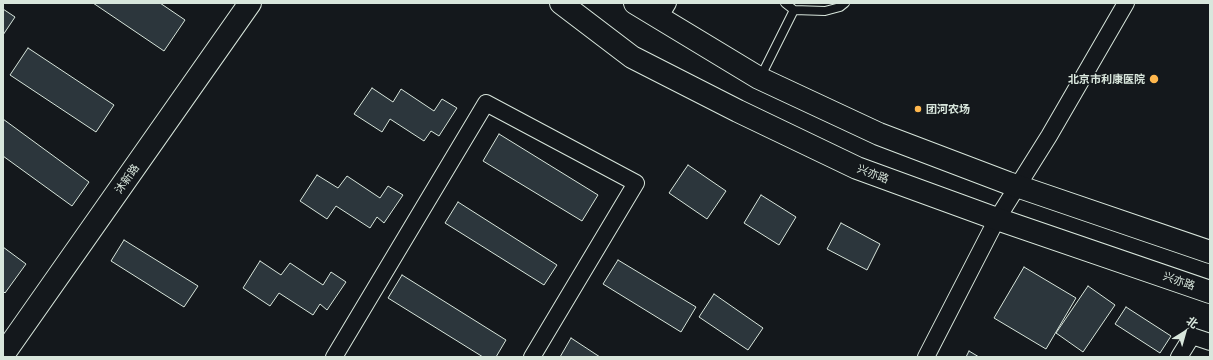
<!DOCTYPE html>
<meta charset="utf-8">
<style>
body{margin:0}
#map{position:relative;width:1213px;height:360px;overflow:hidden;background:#14181c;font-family:Ubuntu,"Noto Sans SC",sans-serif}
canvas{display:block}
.frame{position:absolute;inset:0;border:4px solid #d8e6dc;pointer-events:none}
.north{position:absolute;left:1165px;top:312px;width:40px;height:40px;-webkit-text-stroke:3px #14181c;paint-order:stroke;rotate:37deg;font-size:11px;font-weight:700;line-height:16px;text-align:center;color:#d8e6dc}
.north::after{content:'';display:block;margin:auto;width:14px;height:18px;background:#d8e6dc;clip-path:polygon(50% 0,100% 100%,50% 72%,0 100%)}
</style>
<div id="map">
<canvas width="1213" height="360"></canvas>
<div class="frame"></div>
<div class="north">北</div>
</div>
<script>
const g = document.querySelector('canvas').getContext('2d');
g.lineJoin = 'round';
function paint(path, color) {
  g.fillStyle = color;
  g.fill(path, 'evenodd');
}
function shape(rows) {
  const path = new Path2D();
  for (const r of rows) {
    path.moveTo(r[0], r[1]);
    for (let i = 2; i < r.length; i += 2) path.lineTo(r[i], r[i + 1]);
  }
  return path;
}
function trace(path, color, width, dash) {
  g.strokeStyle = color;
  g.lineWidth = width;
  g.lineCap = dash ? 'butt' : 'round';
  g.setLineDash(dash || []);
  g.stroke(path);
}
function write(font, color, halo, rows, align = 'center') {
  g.font = font + ' Ubuntu,"Noto Sans SC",sans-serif';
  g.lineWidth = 3;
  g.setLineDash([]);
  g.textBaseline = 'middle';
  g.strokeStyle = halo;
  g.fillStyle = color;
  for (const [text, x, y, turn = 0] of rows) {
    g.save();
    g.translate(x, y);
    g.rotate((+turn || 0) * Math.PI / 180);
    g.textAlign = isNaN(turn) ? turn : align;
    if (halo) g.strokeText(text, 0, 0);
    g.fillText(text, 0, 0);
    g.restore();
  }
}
const building = shape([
 [93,3,160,3,185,20,164,51,93,3],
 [3,9,15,17,3,35,3,9],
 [28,48,114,105,96,132,10,75,28,48],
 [372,88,393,102,401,89,434,111,442,99,457,108,439,136,431,131,424,141,390,119,382,132,354,114,372,88],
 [3,119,89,182,72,206,3,156,3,119],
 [499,134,598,195,582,221,483,161,499,134],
 [688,165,726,191,707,219,669,193,688,165],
 [317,175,338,188,347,176,380,198,388,186,403,195,384,223,377,217,370,228,336,206,327,219,300,201,317,175],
 [761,195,796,217,779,245,744,223,761,195],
 [458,202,557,265,544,285,445,223,458,202],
 [841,223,880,244,867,270,827,249,841,223],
 [124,240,198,286,184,307,111,261,124,240],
 [3,247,26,264,5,293,3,291,3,247],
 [618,260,696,307,681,332,603,284,618,260],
 [260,261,281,275,290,263,323,285,331,272,346,282,327,310,320,304,313,315,279,293,270,306,243,288,260,261],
 [1024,267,1076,298,1046,349,994,318,1024,267],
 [402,275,506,340,496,357,483,357,388,298,402,275],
 [1088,286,1115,305,1083,352,1056,333,1088,286],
 [714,294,763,328,748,350,699,317,714,294],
 [1126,307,1171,336,1160,353,1115,324,1126,307],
 [571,338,600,357,560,357,571,338],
 [969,351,979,357,966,357,969,351]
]);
const lane = shape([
 [785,3,794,10,825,11,840,7,845,3],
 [760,78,794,10]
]);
const street = shape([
 [659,18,668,3],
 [334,357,486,103,636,183,532,357],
 [926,357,997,219,1049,136,1126,3],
 [1179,357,1192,336,1210,342]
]);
const secondary = shape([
 [3,355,250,3]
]);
const primary = shape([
 [561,3,632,57,738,111,857,168,997,219,1210,292],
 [635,3,759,78,879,134,1008,183,1210,252]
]);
const markers = [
 [1154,79,5,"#ffb74d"],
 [918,109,4,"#ffb74d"]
];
const poiNames = [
 ["北京市利康医院",1145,79],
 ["团河农场",926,109,"left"]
];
const streetNames = [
 ["兴亦路",873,174,21],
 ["沐新路",127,179,-55],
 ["兴亦路",1179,281,19]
];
paint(building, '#2c363c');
trace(building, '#d8e6dc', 1);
trace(lane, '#d8e6dc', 10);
trace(street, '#d8e6dc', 18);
trace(secondary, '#d8e6dc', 24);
trace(primary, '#d8e6dc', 24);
trace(lane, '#14181c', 8);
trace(street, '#14181c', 16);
trace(secondary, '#14181c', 22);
trace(primary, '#14181c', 22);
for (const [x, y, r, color] of markers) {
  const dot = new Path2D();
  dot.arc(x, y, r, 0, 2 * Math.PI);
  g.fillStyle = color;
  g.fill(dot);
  trace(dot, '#14181c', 1.5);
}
write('bold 11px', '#d8e6dc', '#14181c', poiNames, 'right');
write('11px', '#d8e6dc', '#14181c', streetNames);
</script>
